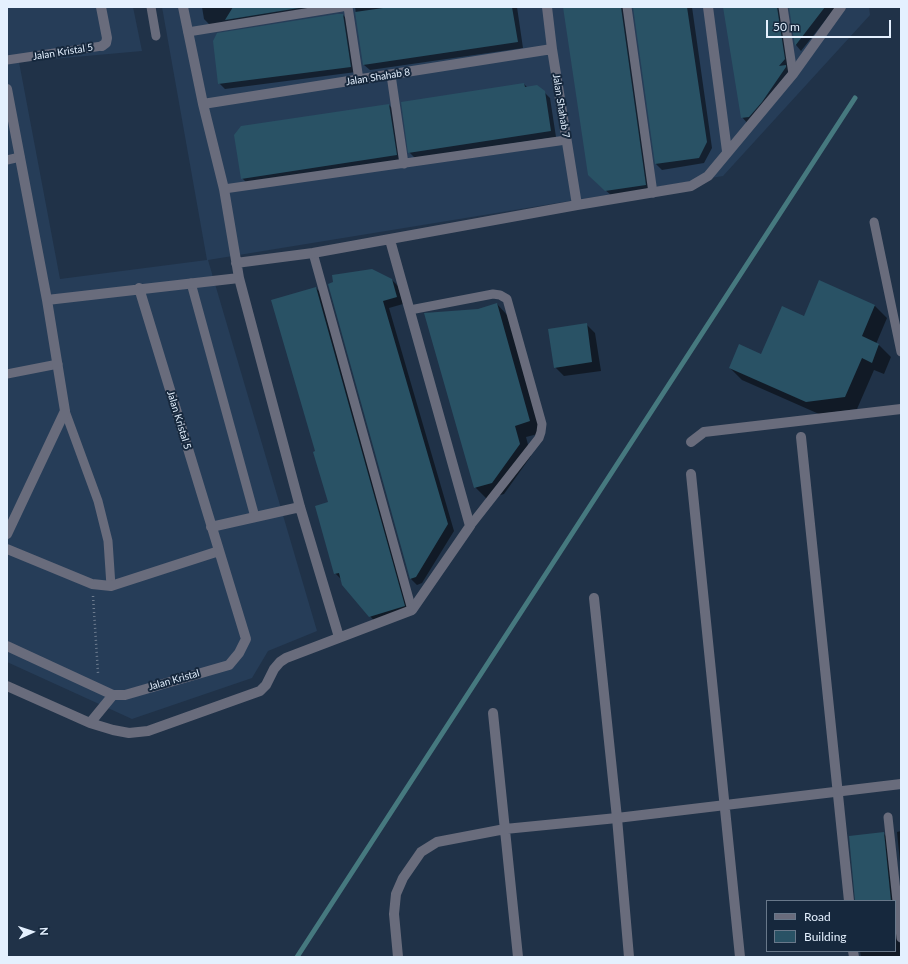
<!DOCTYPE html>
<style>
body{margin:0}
#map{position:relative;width:908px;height:964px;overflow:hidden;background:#203248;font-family:Lato,sans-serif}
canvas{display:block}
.frame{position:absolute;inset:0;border:8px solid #e4f0fe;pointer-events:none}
.legend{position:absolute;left:766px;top:900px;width:130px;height:52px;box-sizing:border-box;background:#16283d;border:1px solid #68788a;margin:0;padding:5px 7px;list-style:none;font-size:12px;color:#e4f0fe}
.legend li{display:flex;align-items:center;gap:8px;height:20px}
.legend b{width:20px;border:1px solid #68788a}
.north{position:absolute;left:12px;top:912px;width:40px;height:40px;-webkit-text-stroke:3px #16283d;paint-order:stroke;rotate:87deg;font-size:11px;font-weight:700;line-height:16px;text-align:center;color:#e4f0fe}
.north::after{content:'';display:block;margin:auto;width:14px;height:18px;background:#e4f0fe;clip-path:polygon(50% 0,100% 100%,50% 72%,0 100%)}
.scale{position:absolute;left:766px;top:20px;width:125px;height:18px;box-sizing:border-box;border:2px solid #e4f0fe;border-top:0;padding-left:5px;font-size:12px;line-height:14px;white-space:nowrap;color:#e4f0fe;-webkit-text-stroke:3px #16283d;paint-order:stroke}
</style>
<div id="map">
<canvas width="908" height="964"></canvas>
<div class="frame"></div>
<ul class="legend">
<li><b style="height:5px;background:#696c7c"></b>Road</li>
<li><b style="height:11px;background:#295265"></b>Building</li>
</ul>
<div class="north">N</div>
<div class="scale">50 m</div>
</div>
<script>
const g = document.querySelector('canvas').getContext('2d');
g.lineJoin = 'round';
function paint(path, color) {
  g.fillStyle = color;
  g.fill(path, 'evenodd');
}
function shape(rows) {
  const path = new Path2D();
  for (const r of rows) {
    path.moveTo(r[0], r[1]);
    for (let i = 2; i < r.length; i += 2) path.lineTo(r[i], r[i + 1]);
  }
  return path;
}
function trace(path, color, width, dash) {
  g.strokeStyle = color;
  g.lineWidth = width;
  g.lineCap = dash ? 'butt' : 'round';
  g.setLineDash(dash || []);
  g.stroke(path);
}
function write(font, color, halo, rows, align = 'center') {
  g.font = font + ' Lato,sans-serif';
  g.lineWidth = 4;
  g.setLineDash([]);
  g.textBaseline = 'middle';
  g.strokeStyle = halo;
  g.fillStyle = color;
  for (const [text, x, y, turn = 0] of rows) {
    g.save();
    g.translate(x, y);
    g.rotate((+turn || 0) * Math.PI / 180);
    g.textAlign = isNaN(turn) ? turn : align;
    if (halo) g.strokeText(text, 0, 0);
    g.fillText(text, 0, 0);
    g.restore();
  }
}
const built = shape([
 [7,7,133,7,142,51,19,62,60,279,207,260,162,7,869,7,870,15,723,176,208,260,317,631,268,651,252,678,132,719,7,662]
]);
const shadow = shape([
 [202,7,345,7,210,25,204,19],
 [355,7,517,7,523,48,370,70,364,65],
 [565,7,631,7,651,190,612,196,595,181],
 [634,7,692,7,712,148,704,163,662,170,656,164],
 [724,7,836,7,801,51,796,45,790,7,786,8,790,65,788,69,791,73,748,124,742,117],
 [342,14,348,20,356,72,225,89,219,83],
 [524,84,528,88,544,92,550,98,556,137,415,158,409,152],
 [389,105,395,111,402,161,248,184,242,178],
 [392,280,398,286,403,304,389,308,454,531,422,583,417,585,411,579,335,283],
 [820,282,875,306,887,318,876,344,879,345,891,357,884,374,874,370,857,409,819,414,742,380,730,368,762,355,804,317],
 [316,288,322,294,410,612,376,623,343,584,342,580,335,573,329,503,316,452],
 [497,304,508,316,542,433,526,437,531,456,504,494,487,499,475,487,478,310],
 [586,324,595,333,601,371,564,376,555,367],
 [901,831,901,872,897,832],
 [883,833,895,845,901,899,901,957,861,957,860,951,895,951,895,901,856,901]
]);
const stream = shape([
 [297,957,855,98]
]);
const building = shape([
 [233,7,305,7,225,20],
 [390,7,512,7,518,42,363,65,355,12],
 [563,7,621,7,646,185,605,191,588,175],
 [633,7,687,7,707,142,699,158,655,164],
 [723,7,777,7,785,59,779,66,786,65,786,67,762,102,749,117,741,118],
 [789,7,825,7,795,46],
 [337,14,343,14,351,67,218,84,213,41,217,33],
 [524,83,525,87,537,85,545,91,551,131,408,153,401,102],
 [389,104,397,155,241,179,234,135,241,126],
 [372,269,392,279,397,297,383,301,448,524,416,577,410,579,328,284,333,282,332,275],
 [819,280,875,305,862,336,879,344,872,363,862,358,845,397,806,402,729,368,739,344,761,354,782,306,804,316],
 [316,287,405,606,369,617,342,585,339,573,334,574,315,506,328,502,313,452,315,451,271,300],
 [497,303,530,421,515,426,520,444,492,483,474,488,424,313,478,309],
 [587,323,592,362,554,368,548,329],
 [884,832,891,901,855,901,849,836]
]);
const path = shape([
 [93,596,98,673]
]);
const service = shape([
 [151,7,156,36],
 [348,7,359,80],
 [627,7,653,193],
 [783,7,793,74],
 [188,32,342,7],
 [7,60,102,46],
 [391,75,404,164],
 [7,160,20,157],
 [224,189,566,140],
 [874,222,901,352],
 [313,253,412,610],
 [191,283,255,517],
 [410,310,493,294,500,295,507,299,542,424,541,432,539,438,470,526],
 [7,374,58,364],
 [65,411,98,501,108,541,111,586],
 [888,817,901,938]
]);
const minor = shape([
 [101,7,107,38,106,43,102,46],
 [183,7,203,104,224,189,239,278,300,507,339,637],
 [547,7,552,49,577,205],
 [708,7,727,151],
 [7,89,47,300,65,411,7,534],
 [203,104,552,49],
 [236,263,313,253,577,205,691,186,708,176,793,74,841,7],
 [47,300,239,278],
 [801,437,849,901],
 [691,442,704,432,901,409],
 [691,474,740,957],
 [211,527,300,507],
 [7,549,92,584,111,586,219,551],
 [594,598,617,818,629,957],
 [7,646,113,695,125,695,229,665,239,653,246,639,139,288],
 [7,686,90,723,113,730,129,733,148,731,260,691,266,685,274,669,280,662,286,658,412,610,470,526,390,240],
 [493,713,518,957],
 [90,723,113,695],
 [853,951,854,957],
 [398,957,394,914,396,894,403,878,421,852,437,842,505,829,617,818,901,784]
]);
const streetNames = [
 ["Jalan Kristal 5",63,52,-9],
 ["Jalan Shahab 8",378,77,-9],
 ["Jalan Shahab 7",561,106,81],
 ["Jalan Kristal 5",179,420,73],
 ["Jalan Kristal",174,680,-16]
];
paint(built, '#263d58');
paint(shadow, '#0007');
trace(stream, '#46797f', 5);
paint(building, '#295265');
trace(path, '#6c7b8e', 2.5, [1, 3]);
trace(service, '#696c7c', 9);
trace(minor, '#696c7c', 10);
write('10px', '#e4f0fe', '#16283d', streetNames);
</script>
